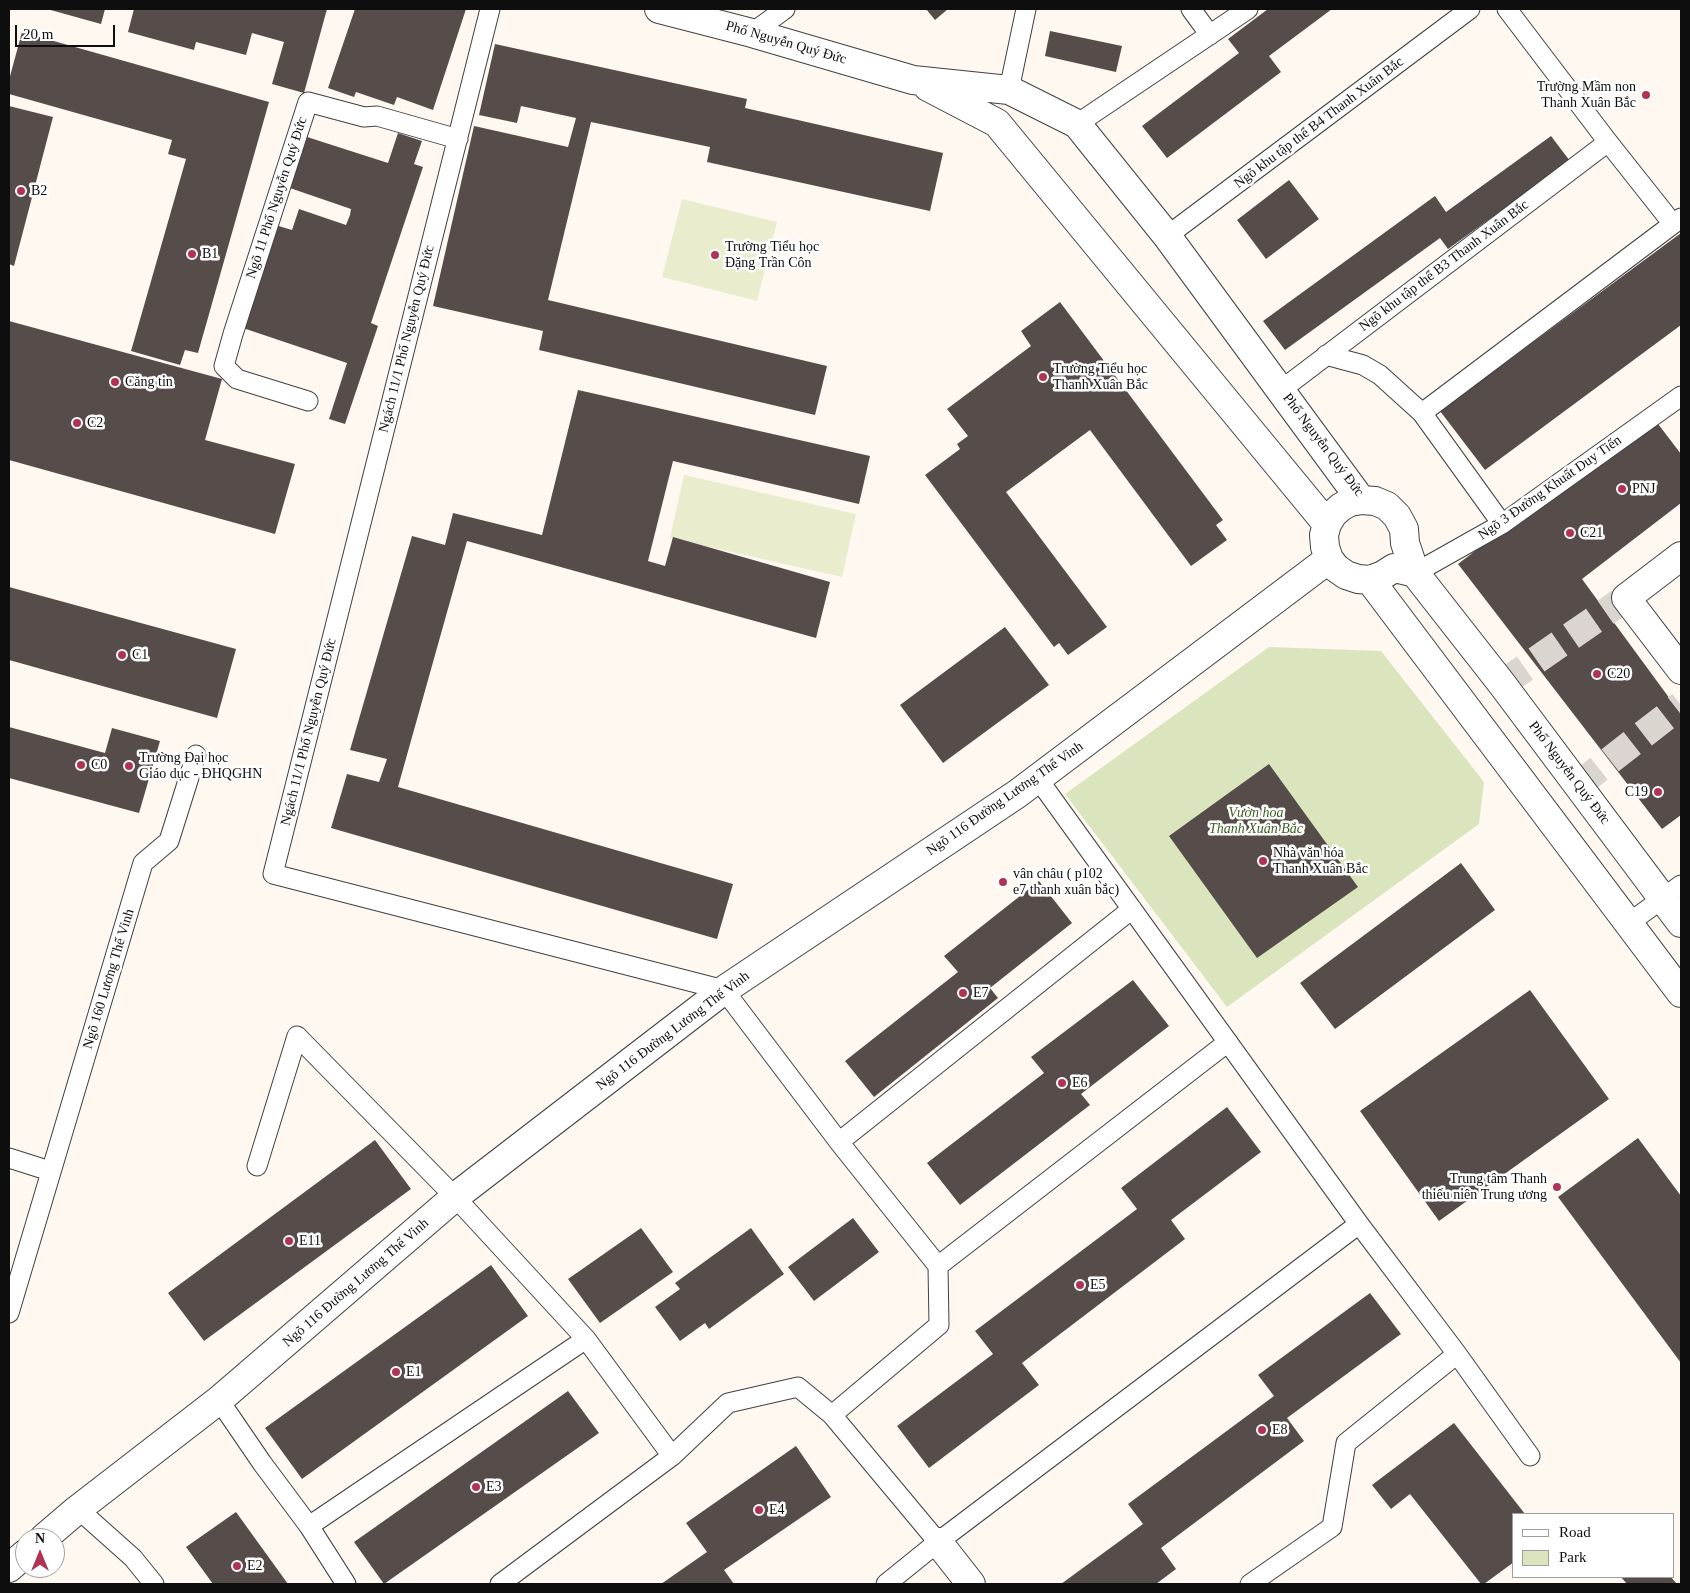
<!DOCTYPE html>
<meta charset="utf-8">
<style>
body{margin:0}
#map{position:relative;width:1690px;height:1593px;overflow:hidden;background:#fef8f1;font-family:Georgia,serif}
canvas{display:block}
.frame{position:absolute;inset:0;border:10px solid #0e0e0e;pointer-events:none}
.legend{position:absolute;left:1512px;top:1513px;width:162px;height:65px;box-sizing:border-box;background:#fff;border:1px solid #9f9f9f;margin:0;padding:6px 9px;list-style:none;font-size:15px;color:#0e0e0e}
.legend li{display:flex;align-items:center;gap:10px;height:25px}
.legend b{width:25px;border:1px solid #9f9f9f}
.north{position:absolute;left:15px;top:1528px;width:50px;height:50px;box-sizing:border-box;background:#fff;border:1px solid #9f9f9f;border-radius:50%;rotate:0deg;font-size:14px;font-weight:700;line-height:20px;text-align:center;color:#0e0e0e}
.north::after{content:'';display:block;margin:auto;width:18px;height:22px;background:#b13353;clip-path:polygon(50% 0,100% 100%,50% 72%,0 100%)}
.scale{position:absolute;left:15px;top:25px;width:100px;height:22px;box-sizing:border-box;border:2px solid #0e0e0e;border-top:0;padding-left:6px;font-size:15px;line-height:18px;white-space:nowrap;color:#0e0e0e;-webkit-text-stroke:4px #fff;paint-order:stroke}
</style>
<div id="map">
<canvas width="1690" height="1593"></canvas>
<div class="frame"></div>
<ul class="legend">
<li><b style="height:6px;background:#fff"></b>Road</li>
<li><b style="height:14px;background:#dae5bd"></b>Park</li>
</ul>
<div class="north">N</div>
<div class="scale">20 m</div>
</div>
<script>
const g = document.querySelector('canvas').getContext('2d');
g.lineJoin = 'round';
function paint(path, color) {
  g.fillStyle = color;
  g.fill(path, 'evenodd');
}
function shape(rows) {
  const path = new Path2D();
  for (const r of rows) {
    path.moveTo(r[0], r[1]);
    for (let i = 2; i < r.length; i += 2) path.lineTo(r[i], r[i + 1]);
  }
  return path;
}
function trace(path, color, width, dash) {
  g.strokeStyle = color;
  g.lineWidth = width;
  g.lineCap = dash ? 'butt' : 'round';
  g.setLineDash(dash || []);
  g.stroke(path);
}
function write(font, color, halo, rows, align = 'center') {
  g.font = font + ' Georgia,serif';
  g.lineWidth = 5;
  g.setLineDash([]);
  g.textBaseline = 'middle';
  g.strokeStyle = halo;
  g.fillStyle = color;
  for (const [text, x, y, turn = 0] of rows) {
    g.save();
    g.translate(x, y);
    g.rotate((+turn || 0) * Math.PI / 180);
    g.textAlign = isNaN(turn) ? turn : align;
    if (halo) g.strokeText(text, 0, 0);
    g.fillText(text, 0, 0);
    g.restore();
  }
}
const green = shape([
 [1269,647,1381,651,1484,782,1479,824,1227,1007,1065,794]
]);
const pitch = shape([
 [682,199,777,222,757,301,662,277],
 [684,475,856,514,842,577,670,538]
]);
const building = shape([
 [47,9,105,9,101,24],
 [134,9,327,9,304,93,272,84,284,42,252,33,246,55,196,42,194,50,128,32],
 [355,9,466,9,433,110,397,97,394,105,356,92,354,97,328,88],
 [926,9,948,9,935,20],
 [1268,9,1332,9,1269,56,1281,72,1167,158,1142,126,1239,53,1228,39],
 [1050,31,1122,46,1116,72,1045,56],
 [22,32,269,102,198,353,185,350,180,365,131,351,186,159,168,154,172,140,9,94,9,80],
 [495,44,747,99,745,108,943,153,930,211,707,162,710,147,591,122,548,300,827,366,815,415,539,350,543,331,433,306,474,126,568,147,576,118,521,106,517,123,479,115],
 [9,106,53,117,14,266,9,264],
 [398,133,422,141,414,164,423,167,371,323,378,326,345,424,329,419,347,363,237,326,272,224,292,230,299,209,346,225,350,215,351,209,287,187,304,136,388,163],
 [1551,136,1570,161,1448,249,1440,238,1285,350,1263,321,1435,196,1446,212],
 [1289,180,1319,219,1266,259,1237,220],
 [1681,233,1681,325,1485,470,1440,411],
 [1060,302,1223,520,1216,525,1227,540,1191,566,1090,430,1006,492,1107,627,1068,655,1059,643,1054,647,925,475,960,449,957,444,968,436,947,409,1031,346,1021,331],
 [9,321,222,379,205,440,295,464,275,534,9,460],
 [578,390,870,456,859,504,673,461,648,561,665,566,673,537,830,582,816,638,467,541,398,787,733,884,717,939,331,828,347,774,379,782,387,759,350,750,412,536,445,545,453,513,542,535],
 [1652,416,1681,454,1681,503,1582,579,1681,714,1681,815,1662,829,1458,564],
 [9,587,236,649,217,718,9,660],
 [1005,627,1049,685,943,763,900,705],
 [9,727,105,753,112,728,160,741,139,813,9,778],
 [1269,764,1358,887,1257,958,1169,836],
 [1461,863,1495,910,1335,1029,1300,983],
 [1039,881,1072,923,990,988,998,998,874,1097,845,1061,958,972,944,956],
 [1133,980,1169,1026,1081,1094,1090,1105,960,1205,927,1163,1044,1073,1031,1057],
 [1530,990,1609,1099,1439,1221,1360,1111],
 [1227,1107,1261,1152,1171,1220,1185,1239,1022,1363,1039,1385,929,1468,897,1426,993,1354,975,1331,1137,1209,1121,1188],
 [1638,1138,1681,1196,1681,1363,1558,1197],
 [375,1140,411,1189,204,1341,168,1293],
 [853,1218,879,1252,814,1301,788,1267],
 [641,1228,673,1272,600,1323,568,1279],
 [751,1228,784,1274,709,1329,705,1323,680,1341,655,1307,680,1289,675,1283],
 [491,1265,528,1316,302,1479,265,1428],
 [1370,1293,1401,1334,1287,1418,1304,1441,1161,1548,1176,1569,1156,1584,1061,1584,1143,1524,1128,1504,1274,1396,1258,1375],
 [568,1391,599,1433,384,1584,354,1542],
 [1454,1423,1525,1514,1514,1514,1514,1562,1484,1584,1481,1584,1410,1494,1391,1509,1372,1485],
 [796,1446,831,1497,724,1570,734,1584,661,1584,707,1552,686,1523],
 [236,1512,288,1584,213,1584,186,1547],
 [1621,1577,1671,1577,1677,1584,1627,1584]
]);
const pedestrianTunnel = shape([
 [1502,684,1626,598],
 [1577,786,1681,705]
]);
const service = shape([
 [490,9,273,874,724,990,839,1142,938,1266,939,1325,832,1415,938,1542],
 [1191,9,1210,35],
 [1507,9,1608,142,1673,224],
 [752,33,785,9],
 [1009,90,1026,9],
 [1077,124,1248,9],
 [1167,236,1470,9],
 [1326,355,1363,365,1380,375,1422,413],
 [1281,390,1608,142],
 [308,401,237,379,224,366,233,334,308,102,364,117,377,116,458,139],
 [1502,524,1422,413,1681,218],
 [1415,573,1502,524,1681,396],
 [1038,779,1359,1224,1457,1354,1346,1443,1332,1527,1250,1584],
 [1629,923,1681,885],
 [839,1142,1132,909],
 [9,1158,50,1171],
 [257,1166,297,1036,455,1197,586,1339,672,1456],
 [938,1266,1228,1042],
 [9,1313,143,863,169,841,196,755],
 [1457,1354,1530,1456],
 [219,1400,262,1463,309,1526,346,1584],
 [78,1509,133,1558,154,1584],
 [309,1526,586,1339],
 [500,1584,672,1456,728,1403,798,1387,832,1415],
 [886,1584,938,1542,1359,1224]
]);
const pedestrian = shape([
 [1681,556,1626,598,1681,670]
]);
const minor = shape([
 [659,9,752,33,913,80,1009,90,1077,124,1167,236,1361,500],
 [928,87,997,123,1327,524],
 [1415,573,1394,568,1383,575,1370,580,1358,579,1346,575,1336,568,1329,559,1325,547,1324,535,1327,524,1333,514,1341,507,1350,502,1361,500,1375,501,1387,506,1397,516,1404,529,1405,543,1415,573,1502,684,1681,923],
 [1370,580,1681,993],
 [44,1538,78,1509,219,1400,455,1197,724,990,1017,794,1329,559],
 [938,1542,971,1584],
 [9,1568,25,1554]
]);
const markers = [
 [1646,95,5,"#b13353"],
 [21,191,5,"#b13353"],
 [192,254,5,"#b13353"],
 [715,255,5,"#b13353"],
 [1043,377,5,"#b13353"],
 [115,382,5,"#b13353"],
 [77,423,5,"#b13353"],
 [1622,489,5,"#b13353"],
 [1570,533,5,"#b13353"],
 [122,655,5,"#b13353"],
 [1597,674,5,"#b13353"],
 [81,765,5,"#b13353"],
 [129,766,5,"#b13353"],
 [1658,792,5,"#b13353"],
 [1263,861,5,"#b13353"],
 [1003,882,5,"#b13353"],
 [963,993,5,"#b13353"],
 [1062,1083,5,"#b13353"],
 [1557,1187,5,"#b13353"],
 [289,1241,5,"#b13353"],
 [1080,1285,5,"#b13353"],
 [396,1372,5,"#b13353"],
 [1262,1430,5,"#b13353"],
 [476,1487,5,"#b13353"],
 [759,1510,5,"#b13353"],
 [237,1566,5,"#b13353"]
];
const streetNames = [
 ["Phố Nguyễn Quý Đức",786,43,16],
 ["Ngõ khu tập thể B4 Thanh Xuân Bắc",1319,123,-37],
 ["Ngõ 11 Phố Nguyễn Quý Đức",277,198,-72],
 ["Ngõ khu tập thể B3 Thanh Xuân Bắc",1444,266,-37],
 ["Ngách 11/1 Phố Nguyễn Quý Đức",407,339,-76],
 ["Phố Nguyễn Quý Đức",1323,445,53],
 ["Ngõ 3 Đường Khuất Duy Tiến",1550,488,-35],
 ["Ngách 11/1 Phố Nguyễn Quý Đức",309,732,-76],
 ["Phố Nguyễn Quý Đức",1569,773,53],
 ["Ngõ 116 Đường Lương Thế Vinh",1005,799,-35],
 ["Ngõ 160 Lương Thế Vinh",109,979,-73],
 ["Ngõ 116 Đường Lương Thế Vinh",673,1031,-37],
 ["Ngõ 116 Đường Lương Thế Vinh",356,1283,-41]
];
const poiNames = [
 ["Trường Mầm non",1636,87,"right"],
 ["Thanh Xuân Bắc",1636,103,"right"],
 ["B2",31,191],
 ["Trường Tiểu học",725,247],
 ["Đặng Trần Côn",725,263],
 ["B1",202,254],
 ["Trường Tiểu học",1053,369],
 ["Thanh Xuân Bắc",1053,385],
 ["Căng tin",125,382],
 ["C2",87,423],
 ["PNJ",1632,489],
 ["C21",1580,533],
 ["C1",132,655],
 ["C20",1607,674],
 ["Trường Đại học",139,758],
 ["Giáo dục - ĐHQGHN",139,774],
 ["C0",91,765],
 ["C19",1648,792,"right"],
 ["Nhà văn hóa",1273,853],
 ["Thanh Xuân Bắc",1273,869],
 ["vân châu ( p102",1013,874],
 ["e7 thanh xuân bắc)",1013,890],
 ["E7",973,993],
 ["E6",1072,1083],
 ["Trung tâm Thanh",1547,1179,"right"],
 ["thiếu niên Trung ương",1547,1195,"right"],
 ["E11",299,1241],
 ["E5",1090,1285],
 ["E1",406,1372],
 ["E8",1272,1430],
 ["E3",486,1487],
 ["E4",769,1510],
 ["E2",247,1566]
];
const parkNames = [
 ["Vườn hoa",1256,813],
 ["Thanh Xuân Bắc",1256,829]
];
paint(green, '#dae5bd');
paint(pitch, '#e9edce');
paint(building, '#564d4b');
trace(pedestrianTunnel, '#dad5cf', 28, [28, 14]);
trace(service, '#414141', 21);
trace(pedestrian, '#414141', 30);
trace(minor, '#414141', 30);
trace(service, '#fff', 19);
trace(pedestrian, '#fff', 28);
trace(minor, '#fff', 28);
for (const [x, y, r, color] of markers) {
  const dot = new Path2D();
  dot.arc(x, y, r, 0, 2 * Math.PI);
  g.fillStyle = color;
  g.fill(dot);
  trace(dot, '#fff', 2);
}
write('14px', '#0e0e0e', '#fff', streetNames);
write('14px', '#0e0e0e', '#fff', poiNames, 'left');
write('italic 14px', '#3d6024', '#fff', parkNames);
</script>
